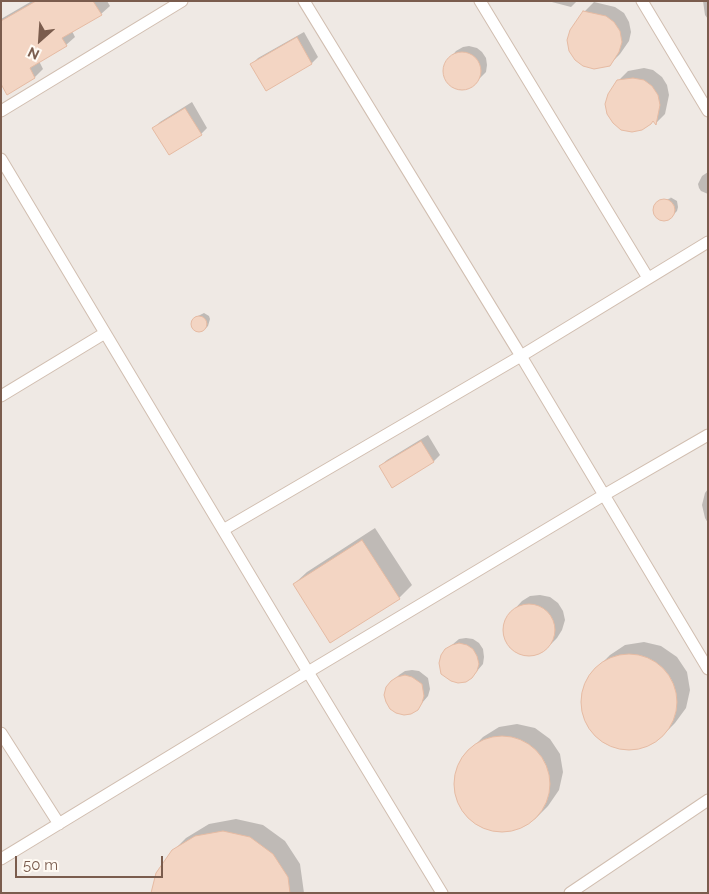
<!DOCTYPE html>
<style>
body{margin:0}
#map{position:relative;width:709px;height:894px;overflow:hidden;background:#fdf6ec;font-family:Raleway,sans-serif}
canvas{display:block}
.frame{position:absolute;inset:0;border:2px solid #7a5c4d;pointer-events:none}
.north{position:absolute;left:15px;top:15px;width:50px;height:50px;-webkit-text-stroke:4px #fffaf3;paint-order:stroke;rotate:206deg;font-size:14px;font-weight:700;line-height:20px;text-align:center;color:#7a5c4d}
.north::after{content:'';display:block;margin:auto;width:18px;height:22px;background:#7a5c4d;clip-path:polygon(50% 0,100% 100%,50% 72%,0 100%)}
.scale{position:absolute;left:15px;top:856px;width:148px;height:22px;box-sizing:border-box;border:2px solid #7a5c4d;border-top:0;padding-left:6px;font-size:15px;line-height:18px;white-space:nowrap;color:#7a5c4d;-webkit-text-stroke:4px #fffaf3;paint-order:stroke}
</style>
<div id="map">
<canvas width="709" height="894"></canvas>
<div class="frame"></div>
<div class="north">N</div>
<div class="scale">50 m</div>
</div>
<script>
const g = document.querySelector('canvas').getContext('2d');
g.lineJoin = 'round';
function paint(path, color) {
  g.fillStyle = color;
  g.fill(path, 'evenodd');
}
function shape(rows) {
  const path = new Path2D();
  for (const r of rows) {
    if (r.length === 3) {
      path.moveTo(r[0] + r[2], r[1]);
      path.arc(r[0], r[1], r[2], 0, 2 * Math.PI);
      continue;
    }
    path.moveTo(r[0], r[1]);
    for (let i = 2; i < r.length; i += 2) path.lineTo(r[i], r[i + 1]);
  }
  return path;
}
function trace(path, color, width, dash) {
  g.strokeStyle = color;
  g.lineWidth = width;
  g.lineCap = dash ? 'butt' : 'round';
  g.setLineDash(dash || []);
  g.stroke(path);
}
const industrial = shape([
 [1,1,708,1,708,893,1,893]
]);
const shadow = shape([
 [32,1,107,1,110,6,101,14,72,31,75,37,66,45,39,61,43,69,35,77,1,82,1,19],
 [548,1,577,1,571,7],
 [703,1,708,1,708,19,705,15],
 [594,2,615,7,624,13,629,22,631,32,629,41,620,54,610,64,584,12],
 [304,32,318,57,312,63,266,89,252,64,258,58],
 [469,46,477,48,482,52,486,58,487,65,486,72,474,84,468,88,461,90,454,88,449,84,445,78,444,71,445,64,456,51,463,47],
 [644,68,653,70,662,77,667,85,669,95,665,114,656,123,618,81,628,71],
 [192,102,207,128,201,134,154,128,160,122],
 [708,172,708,194,701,191,699,188,698,184,702,176],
 [670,197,677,201,678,207,677,211,668,220,664,220,656,217,654,210,654,206,657,203,671,198],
 [204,313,209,316,210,319,208,326,204,330,197,331,192,325,194,319,198,316],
 [428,435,440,455,434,461,392,486,380,466,387,460],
 [708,489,708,523,705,518,702,505,705,493],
 [375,528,412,585,399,598,294,584,307,572],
 [540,595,550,597,558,603,563,611,565,620,562,630,557,638,546,649,538,654,528,656,519,653,510,648,505,639,503,630,506,620,512,612,522,601,530,596],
 [466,638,473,639,479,643,483,649,484,657,483,664,472,677,446,650,459,639],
 [644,642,661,646,677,657,687,672,690,690,686,708,675,723,662,736,646,746,628,749,610,745,595,734,585,719,582,701,586,683,597,668,610,655,625,645],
 [412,670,419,671,428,678,430,689,428,696,417,709,392,682,399,675,405,671],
 [517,724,535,728,550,739,560,754,563,772,559,790,548,806,535,819,519,828,501,832,483,828,468,817,458,801,455,783,459,765,470,750,483,737,499,727],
 [236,819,263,825,285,841,300,864,304,893,152,893,173,851,186,838,209,824]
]);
const building = shape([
 [36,1,93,1,102,15,62,38,67,46,30,68,35,78,7,95,1,84,1,21,36,1],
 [583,11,606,16,614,22,620,31,622,42,619,52,610,66,594,69,583,66,575,60,569,51,567,40,570,30,583,11],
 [297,37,312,64,266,91,250,64,297,37],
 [462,71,19],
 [633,78,644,80,652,86,658,95,660,105,656,125,653,121,651,124,642,130,632,132,621,130,613,123,607,114,605,104,608,94,617,80,633,78],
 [185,108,202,135,169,155,152,128,185,108],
 [664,210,11],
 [199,324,8],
 [421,441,434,462,392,488,379,466,421,441],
 [362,540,400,599,330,643,293,584,362,540],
 [529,630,26],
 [459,643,467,645,473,649,477,656,479,664,477,671,472,678,466,682,458,683,451,681,441,674,439,663,441,655,445,649,452,645,459,643],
 [629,702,48],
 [405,675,412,677,422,684,424,696,422,703,418,710,411,714,404,715,396,713,390,709,386,702,384,695,386,687,391,681,397,677,405,675],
 [502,784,48],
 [223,831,250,837,273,854,288,877,290,893,151,893,156,873,172,850,195,836,223,831]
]);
const service = shape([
 [480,1,648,278],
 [642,1,708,111],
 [1,111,182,1],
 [1,159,308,672,442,893],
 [708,242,521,356,708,669],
 [1,396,105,333],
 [223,530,521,356,304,1],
 [1,733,59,824],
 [1,859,308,672,604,495,708,435],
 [570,893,708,800]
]);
paint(industrial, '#efe9e4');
paint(shadow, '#0003');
paint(building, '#f3d5c3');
trace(building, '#e6bba3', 1);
trace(service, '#d1beb0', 13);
trace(service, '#fff', 11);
</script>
